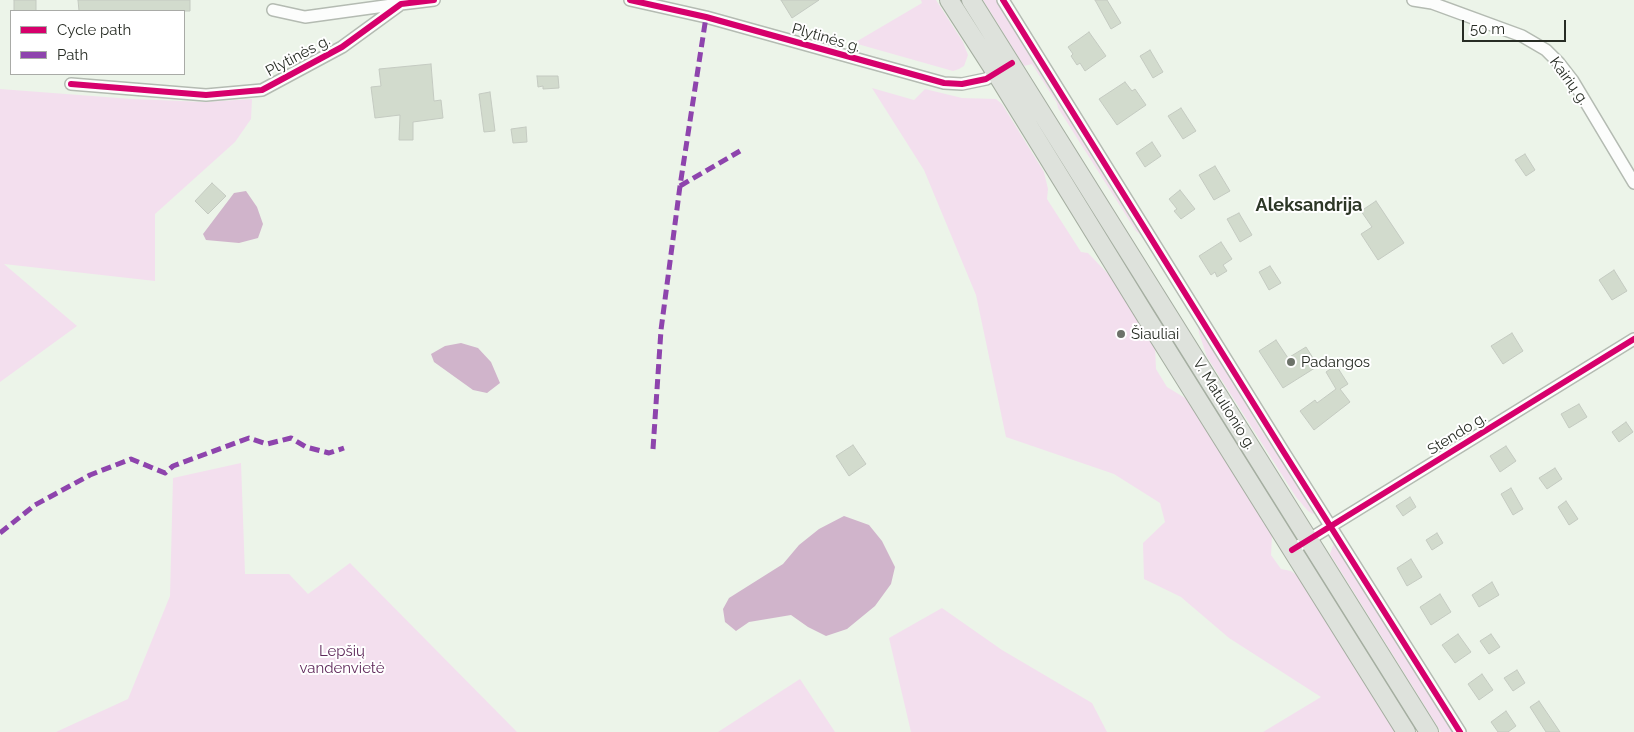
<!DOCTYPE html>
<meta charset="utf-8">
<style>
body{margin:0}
#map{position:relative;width:1634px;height:732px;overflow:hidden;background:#ecf4e9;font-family:Raleway,sans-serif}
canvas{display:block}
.legend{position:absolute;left:10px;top:10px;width:175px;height:65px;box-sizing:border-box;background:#fff;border:1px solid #a9aba7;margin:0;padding:6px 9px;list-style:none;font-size:15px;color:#272c24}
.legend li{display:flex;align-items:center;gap:10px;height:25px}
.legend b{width:25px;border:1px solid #a9aba7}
.scale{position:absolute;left:1462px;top:20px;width:104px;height:22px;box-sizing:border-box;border:2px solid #272c24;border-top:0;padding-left:6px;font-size:15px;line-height:18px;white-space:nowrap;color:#272c24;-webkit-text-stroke:4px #fff;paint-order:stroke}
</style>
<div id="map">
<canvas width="1634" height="732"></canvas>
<ul class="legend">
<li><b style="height:6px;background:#d6006c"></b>Cycle path</li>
<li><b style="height:6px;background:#8e44ad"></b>Path</li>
</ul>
<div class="scale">50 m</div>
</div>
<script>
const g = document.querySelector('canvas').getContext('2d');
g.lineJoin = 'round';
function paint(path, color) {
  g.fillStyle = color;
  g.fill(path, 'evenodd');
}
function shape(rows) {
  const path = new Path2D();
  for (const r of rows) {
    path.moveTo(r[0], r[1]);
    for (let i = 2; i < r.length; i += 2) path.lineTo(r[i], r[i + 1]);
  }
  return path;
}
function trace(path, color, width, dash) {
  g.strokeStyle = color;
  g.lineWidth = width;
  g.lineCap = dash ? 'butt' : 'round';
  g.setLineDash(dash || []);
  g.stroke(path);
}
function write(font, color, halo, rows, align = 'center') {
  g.font = font + ' Raleway,sans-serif';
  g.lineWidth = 4;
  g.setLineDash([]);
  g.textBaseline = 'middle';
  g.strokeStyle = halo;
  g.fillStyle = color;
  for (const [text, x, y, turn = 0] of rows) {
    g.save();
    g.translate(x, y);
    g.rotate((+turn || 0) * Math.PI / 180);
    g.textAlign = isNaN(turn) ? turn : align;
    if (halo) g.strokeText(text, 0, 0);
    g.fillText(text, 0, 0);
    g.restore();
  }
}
const green = shape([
 [921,0,936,0,963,42,968,55,964,66,959,69,953,71,854,43,922,3],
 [983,0,996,0,1149,242,1136,231,1058,108,1057,103,1032,64,1024,66],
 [872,88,914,100,925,89,962,98,996,99,1002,104,1044,172,1048,189,1047,199,1081,252,1088,253,1112,278,1155,346,1156,369,1167,387,1190,401,1272,536,1271,555,1281,569,1291,571,1299,577,1398,732,1263,732,1321,697,1229,638,1181,597,1144,579,1143,543,1165,522,1160,503,1114,474,1006,437,976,295,924,170],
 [0,89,132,99,205,102,252,99,251,119,235,142,155,214,155,281,4,264,77,326,0,382],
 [1197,319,1261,430,1318,512,1313,514,1308,511,1296,497,1207,357,1199,333],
 [241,463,245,574,289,574,308,594,350,563,517,732,56,732,128,699,170,596,173,478],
 [1334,543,1454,732,1441,732,1330,554],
 [942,608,1002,650,1092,703,1107,732,911,732,889,638],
 [800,679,835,732,718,732]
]);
const water = shape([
 [246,191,257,207,263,224,258,238,239,243,206,240,203,234,234,193],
 [461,343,478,348,491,362,500,383,487,393,473,390,434,362,431,354,445,346],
 [844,516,869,525,882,541,895,567,891,584,875,606,847,629,826,636,808,627,791,615,749,622,736,631,725,622,723,609,729,598,783,564,799,545,819,529]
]);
const building = shape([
 [14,0,36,0,36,11,14,11,14,0],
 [78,0,190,0,190,11,79,11,78,0],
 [781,0,819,0,792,18,781,0],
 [1095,0,1107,0,1121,23,1111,29,1095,0],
 [1089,32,1106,56,1085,71,1080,63,1077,65,1071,56,1073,54,1068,47,1089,32],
 [1150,50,1163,72,1153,78,1140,56,1150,50],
 [431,64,434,101,441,100,443,118,413,122,413,140,399,140,400,115,375,118,371,87,381,86,379,69,431,64],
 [537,76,558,76,559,88,543,89,543,86,538,87,537,76],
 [1125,82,1132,91,1135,89,1146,105,1117,125,1099,99,1125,82],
 [490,92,495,131,484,132,479,94,490,92],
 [1181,108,1196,131,1183,139,1168,116,1181,108],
 [526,127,527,142,513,143,511,129,526,127],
 [1152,142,1161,156,1145,167,1136,153,1152,142],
 [1525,154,1535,170,1526,176,1515,160,1525,154],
 [1215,166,1230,191,1214,200,1199,175,1215,166],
 [212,183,226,196,208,214,195,201,212,183],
 [1180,190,1195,209,1181,219,1174,211,1177,209,1169,199,1180,190],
 [1376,201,1404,243,1378,260,1361,234,1372,227,1361,211,1376,201],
 [1239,213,1252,235,1240,242,1227,219,1239,213],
 [1221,242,1232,259,1223,265,1227,271,1217,277,1215,272,1211,275,1199,256,1221,242],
 [1270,266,1281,283,1269,290,1259,272,1270,266],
 [1614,270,1627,291,1612,300,1599,280,1614,270],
 [1512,333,1523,351,1503,364,1491,346,1512,333],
 [1276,340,1288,358,1306,347,1318,366,1283,388,1259,351,1276,340],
 [1336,365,1348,384,1340,389,1350,402,1314,430,1300,411,1315,400,1317,403,1336,389,1326,372,1336,365],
 [1579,404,1587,417,1569,428,1561,414,1579,404],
 [1626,422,1633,432,1619,442,1612,432,1626,422],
 [853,445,866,464,849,476,836,456,853,445],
 [1506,446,1516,461,1500,472,1490,456,1506,446],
 [1555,468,1562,479,1547,489,1539,478,1555,468],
 [1511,488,1523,509,1513,515,1501,494,1511,488],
 [1410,497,1416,507,1403,516,1396,506,1410,497],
 [1566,501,1578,519,1569,525,1558,507,1566,501],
 [1437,533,1443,543,1432,550,1426,540,1437,533],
 [1411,559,1422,577,1407,586,1397,568,1411,559],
 [1492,582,1499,595,1479,607,1472,595,1492,582],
 [1440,594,1451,612,1431,625,1420,607,1440,594],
 [1458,634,1471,652,1455,663,1442,645,1458,634],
 [1491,634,1500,647,1489,654,1480,641,1491,634],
 [1517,670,1525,683,1513,691,1504,678,1517,670],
 [1482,674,1493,690,1479,700,1468,684,1482,674],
 [1539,701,1560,732,1546,732,1530,707,1539,701],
 [1506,711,1516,726,1508,732,1498,732,1491,722,1506,711]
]);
const minor = shape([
 [630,0,706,17,944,83,962,84,986,79,1012,63],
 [1003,0,1283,451,1460,732],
 [1413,0,1432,3,1522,36,1546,50,1559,63,1573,81,1634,183],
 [273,10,305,17,399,4],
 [71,84,206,95,262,90,342,47,401,4,434,0],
 [1292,550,1634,339]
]);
const trunk = shape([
 [949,0,996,73,1145,315,1406,732],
 [971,0,1429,732]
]);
const quiet = shape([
 [680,186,740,151],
 [653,449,661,330,680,186,706,17],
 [0,533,35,505,90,475,131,459,165,473,173,466,249,438,267,444,291,438,306,447,329,453,344,448]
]);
const cycleway = shape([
 [630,0,706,17,944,83,962,84,986,79,1012,63],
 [1003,0,1283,451,1460,732],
 [71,84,206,95,262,90,342,47,401,4,434,0],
 [1292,550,1634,339]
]);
const markers = [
 [1121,334,5,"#6c7269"],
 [1291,362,5,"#6c7269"]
];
const streetNames = [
 ["Plytinės g.",826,38,16],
 ["Plytinės g.",298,56,-28],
 ["Kairių g.",1569,81,54],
 ["V. Matulionio g.",1224,404,58],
 ["Stendo g.",1457,434,-32]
];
const poiNames = [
 ["Šiauliai",1131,334],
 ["Padangos",1301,362]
];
const parkNames = [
 ["Lepšių",342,651],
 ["vandenvietė",342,668]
];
const quarterNames = [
 ["Aleksandrija",1309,206]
];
paint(green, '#f3dfee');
paint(water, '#d0b4cb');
paint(building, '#d2dbcd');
trace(building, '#c4cac1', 1);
trace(minor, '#b4bbb2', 14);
trace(trunk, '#a5aea1', 20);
trace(minor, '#fcfdfc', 11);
trace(trunk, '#dee2dc', 18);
trace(quiet, '#8e44ad', 5, [10, 5]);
trace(cycleway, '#d6006c', 6);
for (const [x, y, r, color] of markers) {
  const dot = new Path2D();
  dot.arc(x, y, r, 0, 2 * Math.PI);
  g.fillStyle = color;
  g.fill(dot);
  trace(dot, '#fff', 2);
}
write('15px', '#272c24', '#fff', streetNames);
write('15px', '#272c24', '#fff', poiNames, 'left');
write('15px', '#602a5b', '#fff', parkNames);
write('bold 18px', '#2d3727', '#fff', quarterNames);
</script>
